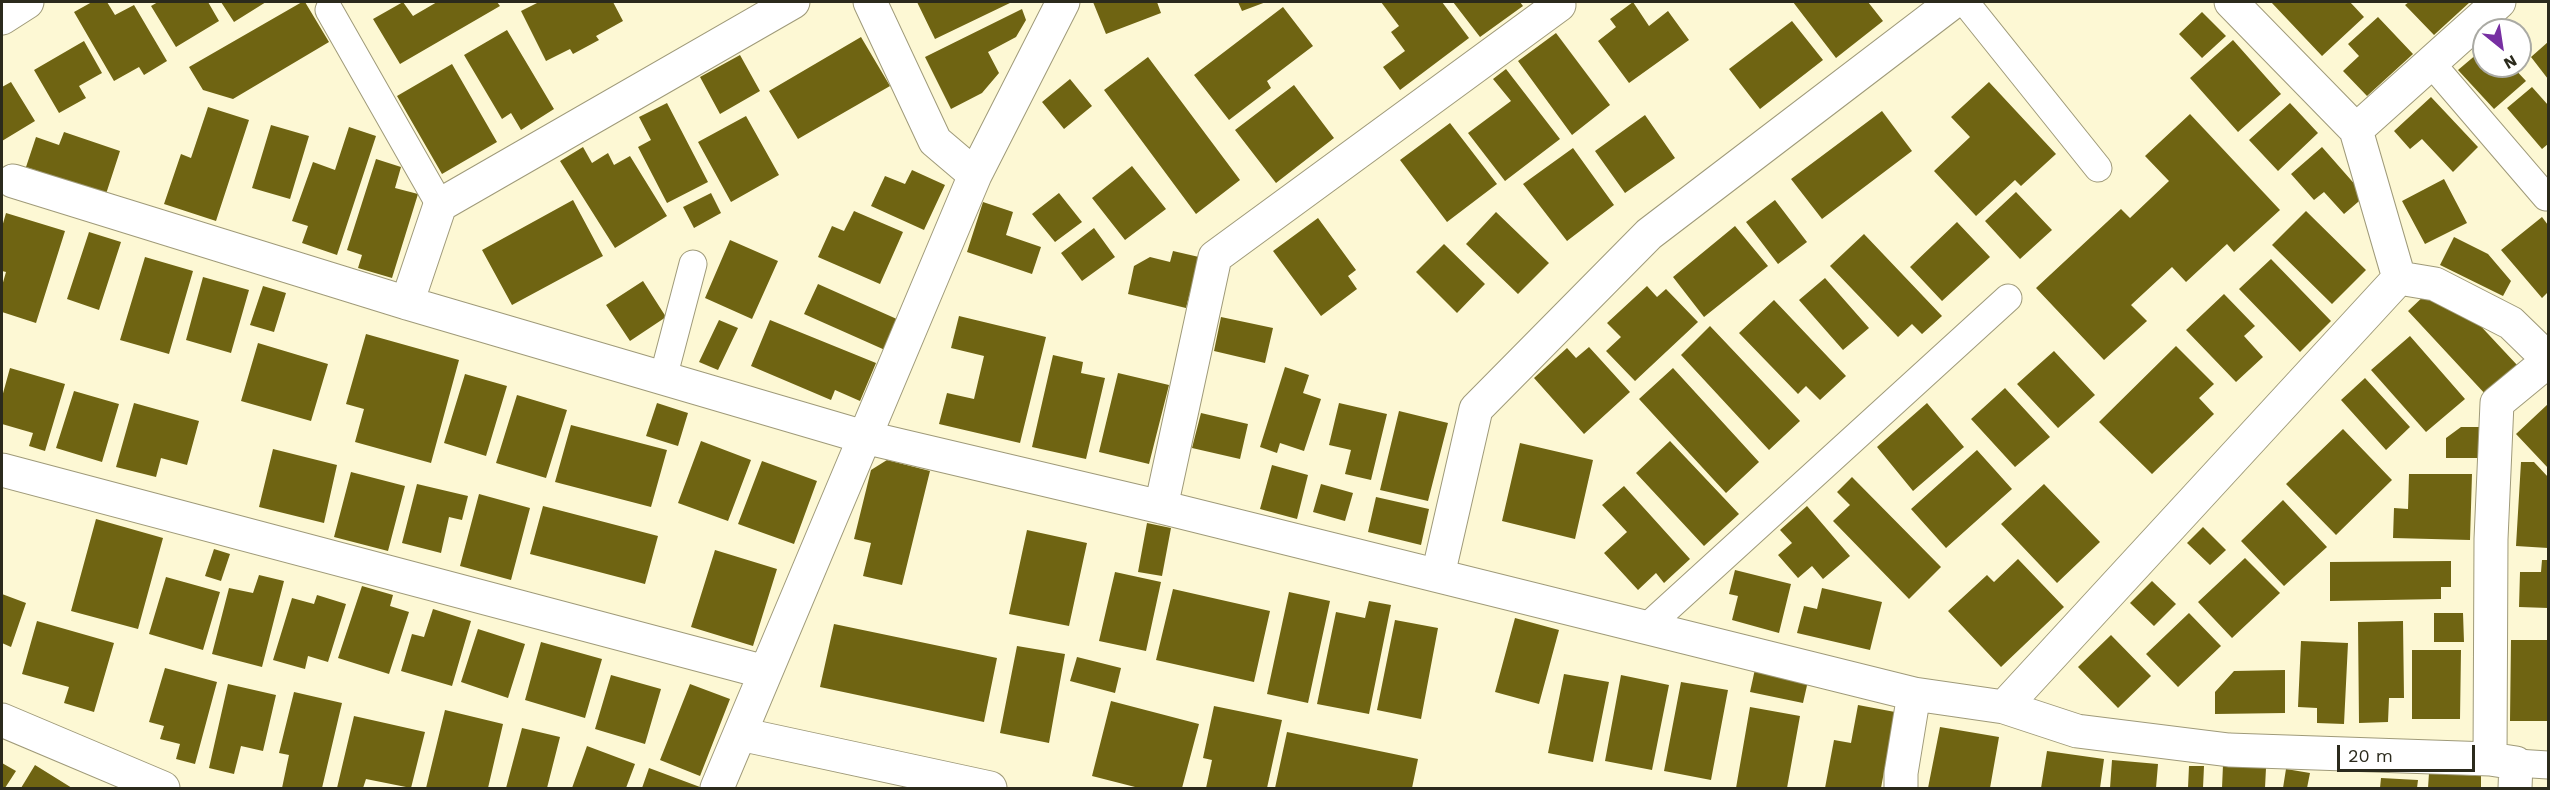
<!DOCTYPE html>
<style>
body{margin:0}
#map{position:relative;width:2550px;height:790px;overflow:hidden;background:#fdf8d4;font-family:"Work Sans",sans-serif}
canvas{display:block}
.frame{position:absolute;inset:0;border:3px solid #2b2a1c;pointer-events:none}
.north{position:absolute;left:2472px;top:18px;width:60px;height:60px;box-sizing:border-box;background:#fff;border:2px solid #aaaaa4;border-radius:50%;rotate:150deg;font-size:16px;font-weight:700;line-height:24px;text-align:center;color:#2b2a1c}
.north::after{content:'';display:block;margin:auto;width:21px;height:27px;background:#772fa2;clip-path:polygon(50% 0,100% 100%,50% 72%,0 100%)}
.scale{position:absolute;left:2337px;top:745px;width:138px;height:27px;box-sizing:border-box;border:3px solid #2b2a1c;border-top:0;padding-left:8px;font-size:18px;line-height:21px;white-space:nowrap;color:#2b2a1c;-webkit-text-stroke:4px #fff;paint-order:stroke}
</style>
<div id="map">
<canvas width="2550" height="790"></canvas>
<div class="frame"></div>
<div class="north">N</div>
<div class="scale">20 m</div>
</div>
<script>
const g = document.querySelector('canvas').getContext('2d');
g.lineJoin = 'round';
function paint(path, color) {
  g.fillStyle = color;
  g.fill(path, 'evenodd');
}
function shape(rows) {
  const path = new Path2D();
  for (const r of rows) {
    path.moveTo(r[0], r[1]);
    for (let i = 2; i < r.length; i += 2) path.lineTo(r[i], r[i + 1]);
  }
  return path;
}
function trace(path, color, width, dash) {
  g.strokeStyle = color;
  g.lineWidth = width;
  g.lineCap = dash ? 'butt' : 'round';
  g.setLineDash(dash || []);
  g.stroke(path);
}
const building = shape([
 [92,2,107,2,115,15,134,5,167,61,144,75,139,67,114,81,74,12],
 [158,2,208,2,219,21,176,47,151,6],
 [221,2,266,2,234,22],
 [302,2,305,2,329,42,233,99,203,90,189,67],
 [403,2,413,16,437,2,497,2,500,6,400,64,373,19],
 [539,2,613,2,623,21,596,36,599,40,573,54,570,49,546,61,521,11],
 [917,2,1012,2,935,39],
 [1093,2,1157,2,1161,13,1106,34],
 [1238,2,1266,2,1242,11],
 [1381,2,1442,2,1469,38,1400,90,1383,67,1405,51,1391,32,1399,26],
 [1453,2,1520,2,1523,6,1480,37],
 [1633,2,1649,26,1668,11,1689,40,1629,83,1598,41,1616,27,1610,19],
 [1793,2,1868,2,1883,21,1836,58],
 [2271,2,2350,2,2364,17,2322,56],
 [2409,2,2470,2,2434,35,2405,5],
 [1283,7,1313,46,1267,81,1271,88,1229,120,1194,75],
 [1022,9,1026,20,1016,37,988,52,999,73,982,93,951,109,925,57],
 [2202,12,2226,36,2202,58,2179,34],
 [2378,17,2413,54,2367,96,2343,71,2359,56,2348,44],
 [1792,21,1823,60,1760,109,1729,69],
 [507,30,554,109,521,130,511,113,502,119,464,55],
 [1556,33,1610,105,1572,135,1518,61],
 [861,37,890,86,798,139,769,91],
 [2233,40,2281,94,2238,132,2190,78],
 [84,41,102,73,79,86,86,98,59,113,34,70],
 [2548,42,2548,79,2531,57],
 [2484,48,2484,66,2512,66,2526,81,2494,109,2458,70],
 [740,55,760,91,720,114,700,77],
 [1148,57,1240,180,1196,214,1104,90],
 [452,64,497,142,442,174,397,96],
 [1506,69,1560,139,1505,181,1468,133,1511,101,1493,79],
 [1070,79,1092,106,1064,129,1042,102],
 [11,82,35,121,2,141,2,87],
 [1989,82,2056,154,2021,186,2015,180,1976,216,1934,171,1970,137,1951,117],
 [1294,85,1334,138,1276,183,1235,130],
 [2532,87,2548,105,2548,144,2542,149,2507,108],
 [2431,97,2478,147,2453,172,2422,139,2410,149,2394,131],
 [667,103,708,182,667,203,638,147,651,140,639,117],
 [2290,103,2318,133,2278,171,2249,140],
 [208,107,249,120,216,221,164,204,181,154,191,158],
 [1882,111,1912,151,1822,219,1791,179],
 [2190,114,2280,210,2234,252,2227,244,2186,282,2172,267,2131,305,2147,321,2104,360,2036,288,2121,209,2130,218,2169,181,2145,156],
 [1645,115,1675,158,1625,193,1595,151],
 [746,116,779,175,731,202,698,142],
 [1450,123,1497,184,1447,222,1400,160],
 [271,125,309,136,290,199,252,188],
 [349,127,376,136,337,255,302,243,308,226,292,221,313,162,335,170],
 [64,132,120,151,106,194,26,167,36,137,59,145],
 [583,147,592,163,608,153,614,165,630,156,667,216,615,248,560,161],
 [2322,147,2365,196,2344,214,2324,192,2314,200,2291,174],
 [1573,148,1614,205,1567,241,1523,184],
 [376,159,401,167,395,188,418,194,392,278,358,268,362,255,347,250],
 [1132,166,1166,209,1125,240,1092,198],
 [912,170,945,185,924,230,871,206,885,176,905,184],
 [2444,179,2467,223,2425,244,2402,201],
 [2016,192,2052,230,2020,259,1985,221],
 [711,193,721,213,694,228,683,207],
 [1059,193,1082,222,1055,242,1032,214],
 [573,200,603,256,512,305,482,250],
 [1775,200,1807,242,1778,264,1746,222],
 [983,202,1013,212,1006,235,1041,247,1032,274,967,252],
 [854,211,903,232,880,284,818,257,832,226,844,231],
 [2306,211,2366,270,2332,304,2272,245],
 [1496,212,1549,263,1518,294,1466,244],
 [6,213,65,231,36,323,2,312,2,286,6,272,2,271,2,227],
 [2542,217,2548,225,2548,292,2542,298,2501,250],
 [1318,218,1356,270,1348,276,1357,289,1321,316,1273,251],
 [1957,222,1990,257,1942,301,1910,267],
 [1735,226,1768,266,1704,317,1673,277],
 [1094,228,1115,257,1082,281,1061,253],
 [89,232,121,242,99,310,67,299],
 [1864,234,1942,316,1922,334,1912,324,1898,337,1830,266],
 [2454,237,2488,254,2511,281,2503,296,2440,265],
 [730,240,778,261,752,319,705,298],
 [1444,244,1485,284,1457,313,1416,272],
 [1173,251,1199,257,1186,308,1128,294,1134,266,1150,257,1170,262],
 [145,257,193,271,169,354,120,340],
 [2271,259,2331,321,2300,352,2239,289],
 [203,277,249,290,231,353,186,340],
 [1825,278,1869,328,1843,350,1799,300],
 [643,281,666,317,630,341,606,305],
 [818,284,899,320,885,350,804,314],
 [263,286,286,293,274,332,250,325],
 [1647,286,1657,297,1666,289,1698,322,1635,381,1606,351,1621,337,1607,323],
 [2224,294,2255,326,2244,336,2263,357,2236,382,2186,330],
 [2426,294,2475,320,2518,366,2487,396,2408,311],
 [1774,300,1846,376,1820,400,1806,386,1798,394,1739,333],
 [959,316,1046,337,1020,443,939,424,947,393,974,399,984,356,951,348],
 [1221,317,1273,328,1265,363,1214,351],
 [719,320,738,328,718,370,699,362],
 [770,320,876,363,860,401,835,390,831,400,751,366],
 [1710,326,1800,421,1769,450,1681,355],
 [366,334,459,360,431,463,355,442,364,409,346,404],
 [2410,336,2465,399,2426,432,2371,370],
 [258,343,328,364,311,421,241,401],
 [2176,346,2214,384,2199,398,2214,414,2152,474,2099,422],
 [1589,347,1630,392,1584,434,1534,378,1567,348,1576,358],
 [2054,351,2095,395,2058,428,2017,384],
 [1053,355,1083,362,1081,373,1105,378,1086,459,1032,447],
 [1285,367,1309,375,1303,393,1321,399,1304,451,1280,443,1277,453,1260,447],
 [10,368,65,384,45,451,29,446,33,433,2,424,2,397],
 [1673,368,1759,462,1726,493,1639,399],
 [1118,373,1169,385,1149,464,1099,452],
 [465,374,507,386,486,456,444,443],
 [2365,378,2410,427,2386,450,2341,400],
 [2005,388,2050,437,2015,467,1971,419],
 [74,391,119,404,102,462,56,448],
 [517,395,567,410,546,478,496,463],
 [134,403,199,421,187,465,161,458,156,477,116,467],
 [657,403,688,413,678,446,646,436],
 [1339,403,1387,414,1371,480,1345,474,1351,450,1329,445],
 [1927,403,1964,447,1913,491,1877,447],
 [2548,404,2548,468,2516,434],
 [1399,411,1448,423,1428,501,1380,490],
 [1201,413,1248,424,1240,459,1192,448],
 [571,425,667,450,651,507,555,482],
 [2461,427,2479,427,2478,458,2446,458,2446,438],
 [2343,429,2392,480,2336,535,2286,484],
 [701,441,751,460,728,521,678,503],
 [1670,441,1739,514,1704,546,1636,473],
 [1520,443,1593,460,1575,539,1502,521],
 [273,449,337,465,324,523,259,507],
 [1977,450,2012,489,1946,548,1911,509],
 [887,460,930,471,902,585,863,576,871,543,854,539,871,470],
 [762,461,817,481,794,544,738,524],
 [2521,462,2534,462,2548,477,2548,548,2516,546],
 [1272,465,1308,475,1297,519,1260,509],
 [351,472,405,486,388,551,334,537],
 [2409,474,2472,474,2470,540,2393,538,2394,508,2408,509],
 [1852,477,1941,567,1909,599,1833,521,1850,505,1837,492],
 [417,484,468,496,462,520,449,517,441,553,402,543],
 [1321,484,1353,493,1345,521,1313,512],
 [2044,484,2100,542,2057,583,2001,524],
 [1624,486,1690,559,1664,583,1656,573,1638,590,1604,553,1627,532,1602,505],
 [479,494,530,508,511,580,460,566],
 [1376,497,1429,509,1421,545,1368,532],
 [2283,500,2327,547,2284,586,2241,541],
 [543,506,658,536,645,584,530,554],
 [1807,506,1850,556,1823,579,1812,566,1798,578,1778,555,1792,543,1780,530],
 [96,519,163,538,138,629,71,611],
 [1147,523,1171,528,1162,576,1138,572],
 [2203,527,2226,550,2210,565,2187,543],
 [1027,530,1087,543,1069,626,1009,614],
 [214,549,230,554,221,581,205,576],
 [715,550,777,569,753,646,691,627],
 [2245,558,2280,593,2232,638,2198,602],
 [2018,559,2064,607,2001,667,1948,611,1987,575,1994,582],
 [2542,560,2548,560,2548,608,2519,607,2520,572,2541,572],
 [2451,561,2451,587,2441,587,2441,599,2330,601,2330,562],
 [1735,570,1791,584,1779,633,1732,620,1738,596,1729,594],
 [1115,572,1161,582,1146,651,1099,641],
 [259,575,284,581,262,667,212,654,229,588,253,593],
 [166,577,220,592,203,650,149,634],
 [2152,581,2176,604,2154,626,2130,603],
 [362,586,393,595,390,606,409,612,389,674,338,658],
 [1822,588,1882,602,1870,650,1797,633,1804,606,1817,609],
 [1173,589,1270,611,1254,682,1156,660],
 [1289,592,1330,601,1308,703,1267,694],
 [2,594,26,603,11,647,2,643],
 [317,595,346,604,328,662,308,656,305,669,273,660,292,598,314,604],
 [1369,601,1391,605,1369,714,1317,704,1336,612,1365,618],
 [433,609,471,621,452,686,401,671,412,634,424,637],
 [2189,613,2221,646,2178,687,2146,654],
 [2434,613,2463,613,2464,642,2434,642],
 [1515,618,1559,630,1539,704,1495,692],
 [1395,620,1438,628,1421,719,1377,710],
 [37,621,114,643,94,712,64,703,69,687,22,674],
 [2403,621,2404,698,2389,698,2388,722,2359,723,2358,622],
 [834,624,997,658,984,722,820,687],
 [478,629,525,644,508,698,461,682],
 [2111,635,2151,676,2118,708,2078,667],
 [2511,640,2548,640,2548,721,2510,721],
 [2301,641,2348,643,2344,724,2317,723,2317,708,2298,707],
 [541,642,602,659,585,718,525,700],
 [1017,646,1065,654,1049,743,1000,733],
 [2412,650,2461,650,2460,719,2412,719],
 [1077,657,1121,668,1115,693,1070,681],
 [165,668,217,682,195,764,176,759,180,744,160,739,164,726,149,722],
 [1755,669,1808,681,1803,703,1750,692],
 [2285,670,2285,713,2215,714,2215,692,2234,671],
 [1564,674,1609,682,1593,762,1548,753],
 [611,675,661,689,645,744,595,729],
 [1621,675,1669,685,1652,770,1605,761],
 [1681,682,1728,690,1711,780,1664,771],
 [228,684,276,695,263,751,241,746,234,774,209,768],
 [690,684,730,699,700,776,660,760],
 [294,692,342,703,322,788,282,788,289,755,279,753],
 [1111,701,1199,724,1182,788,1139,788,1092,776],
 [1858,705,1895,712,1881,788,1825,788,1834,740,1851,743],
 [1214,706,1282,720,1267,788,1206,788,1212,760,1203,758],
 [1750,707,1800,716,1787,788,1736,788],
 [445,710,503,724,488,788,426,788],
 [354,716,425,732,411,788,366,779,363,788,337,788],
 [1940,727,1999,737,1990,788,1928,788],
 [522,728,560,737,547,788,506,788],
 [1287,732,1418,759,1412,788,1275,788],
 [587,746,635,764,626,788,572,788],
 [2047,751,2104,759,2100,788,2041,788],
 [2112,760,2158,764,2156,788,2110,788],
 [2,763,16,771,5,788,2,788],
 [35,765,72,788,21,788],
 [2223,765,2266,768,2265,788,2222,788],
 [2189,766,2204,766,2203,788,2188,788],
 [649,768,700,787,699,788,642,788],
 [2286,769,2310,773,2307,788,2283,788],
 [2429,773,2481,776,2481,788,2428,788],
 [2381,778,2418,780,2417,788,2380,788]
]);
const lane = shape([
 [1965,2,2098,168],
 [329,10,440,205],
 [2431,63,2546,197],
 [663,378,693,264],
 [1648,626,2008,298],
 [2516,763,2548,765]
]);
const street = shape([
 [870,2,935,141,975,175],
 [2231,2,2356,130,2399,278],
 [2,18,27,2],
 [2356,130,2499,2],
 [13,181,407,303,864,437,1161,507,1914,694,2004,707,2077,731,2229,750,2490,759,2516,763,2515,788],
 [2399,278,2435,284,2511,323,2548,359],
 [407,303,440,205,793,2],
 [2,470,765,672],
 [1161,507,1215,257,1559,5,1556,2],
 [1438,575,1476,409,1649,234,1953,2],
 [2004,707,2399,278],
 [2,720,163,788],
 [740,734,990,788],
 [2490,759,2491,539,2497,403,2548,361],
 [717,788,975,175,1063,2],
 [1901,788,1901,773,1914,694]
]);
paint(building, '#6f6412');
trace(lane, '#9f9a79', 29);
trace(street, '#9f9a79', 35);
trace(lane, '#fff', 27);
trace(street, '#fff', 33);
</script>
